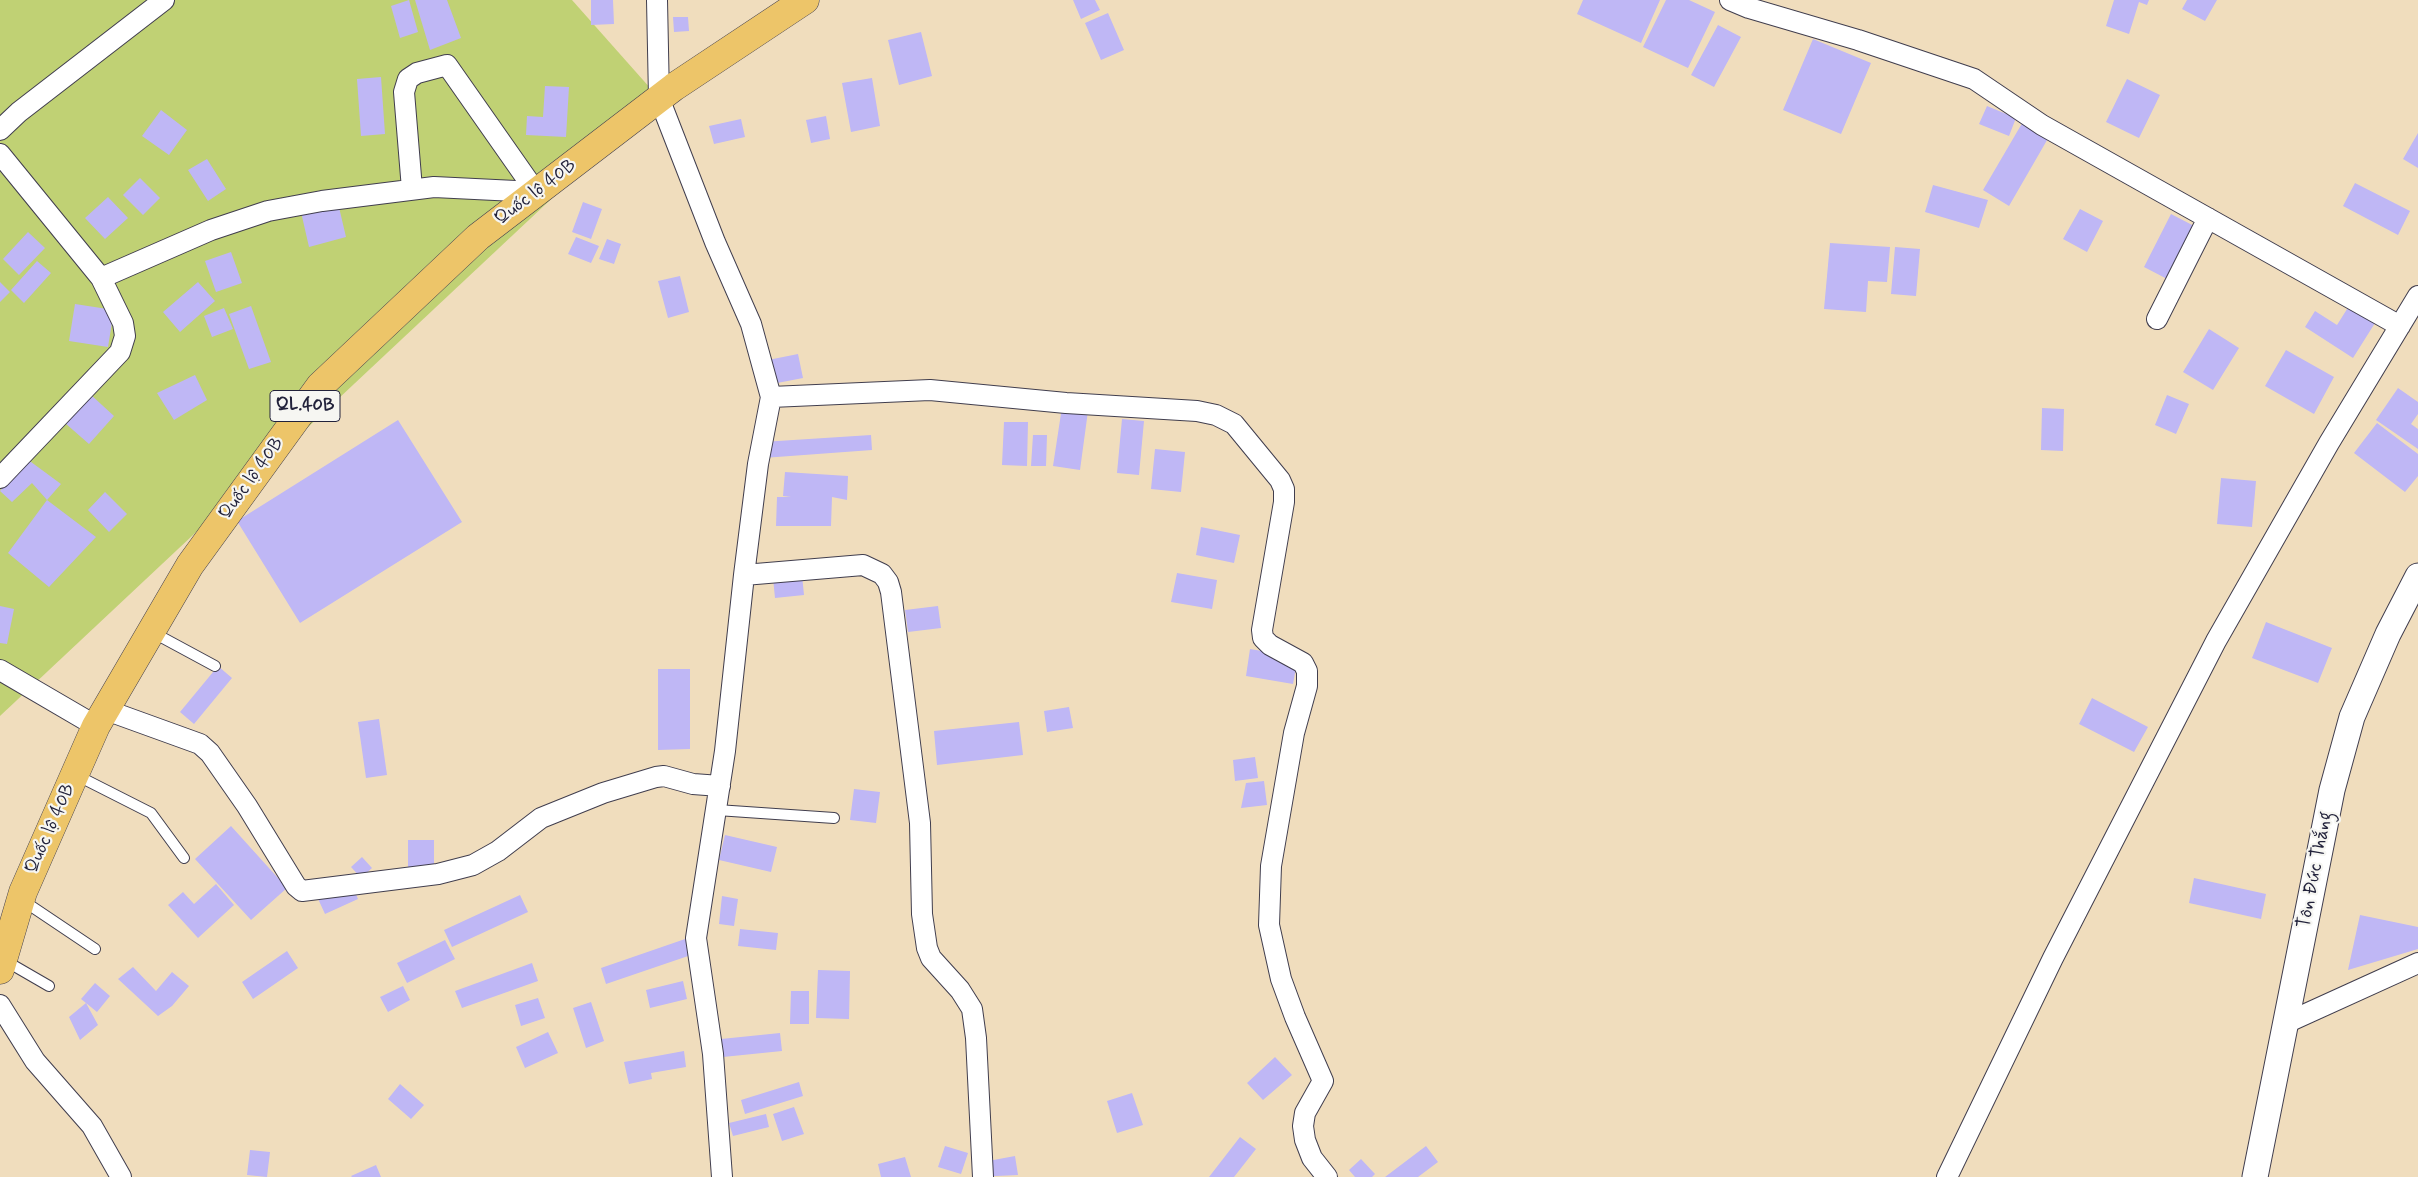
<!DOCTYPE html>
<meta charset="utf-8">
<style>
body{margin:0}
canvas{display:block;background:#f0ddbd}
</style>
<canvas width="2418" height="1177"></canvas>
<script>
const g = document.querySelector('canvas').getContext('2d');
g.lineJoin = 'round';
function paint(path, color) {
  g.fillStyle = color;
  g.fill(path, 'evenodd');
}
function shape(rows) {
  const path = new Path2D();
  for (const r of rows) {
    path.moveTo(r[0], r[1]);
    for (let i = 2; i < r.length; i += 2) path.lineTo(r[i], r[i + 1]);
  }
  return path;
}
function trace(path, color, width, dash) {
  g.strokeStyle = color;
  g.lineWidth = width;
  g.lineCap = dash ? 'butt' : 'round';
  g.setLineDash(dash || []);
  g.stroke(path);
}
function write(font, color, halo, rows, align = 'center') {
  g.font = font + ' Mynerve,sans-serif';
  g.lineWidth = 4.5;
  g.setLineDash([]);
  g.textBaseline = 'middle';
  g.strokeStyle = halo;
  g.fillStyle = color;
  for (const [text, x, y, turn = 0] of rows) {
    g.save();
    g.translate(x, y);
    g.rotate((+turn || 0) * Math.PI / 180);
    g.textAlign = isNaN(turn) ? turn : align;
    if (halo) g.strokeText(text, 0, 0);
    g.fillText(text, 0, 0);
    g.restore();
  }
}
const green = shape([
 [0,0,572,0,659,98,0,716]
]);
const building = shape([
 [409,0,418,32,400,38,391,6],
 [415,0,447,0,461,38,430,50],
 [591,0,613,0,614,24,591,25],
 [1073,0,1095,0,1100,10,1081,19],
 [1583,0,1660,0,1641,43,1577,14],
 [1666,0,1689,0,1715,12,1688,68,1643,47],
 [2114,0,2149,0,2147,5,2139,2,2129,34,2106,26],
 [2187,0,2217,0,2205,21,2182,9],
 [1108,13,1124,50,1101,60,1085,23],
 [673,17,688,17,689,31,674,32],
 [1718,25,1741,37,1714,87,1691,75],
 [921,32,932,76,899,85,888,40],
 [1813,39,1871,63,1841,134,1783,110],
 [381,77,385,134,361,136,357,79],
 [872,78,880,126,851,132,842,83],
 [2127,79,2160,95,2139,138,2106,122],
 [545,86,569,87,566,137,526,135,527,116,543,117],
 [1987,106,2016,118,2009,136,1979,124],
 [161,110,187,130,169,155,142,136],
 [826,116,830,139,811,143,806,120],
 [741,119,745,137,714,144,709,126],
 [2024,120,2050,135,2009,206,1983,190],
 [2418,133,2418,168,2403,159],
 [207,159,226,189,208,201,188,170],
 [140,178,160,198,143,215,123,195],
 [2355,183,2410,211,2398,235,2343,206],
 [1933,185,1988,200,1979,228,1925,212],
 [108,197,128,218,105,239,85,218],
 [583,202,602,209,591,239,572,232],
 [338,203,346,237,309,247,301,212],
 [2080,209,2103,221,2087,252,2063,239],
 [2171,214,2198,228,2171,281,2144,267],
 [28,232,45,248,19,275,3,259],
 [576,237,599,246,591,263,568,254],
 [607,239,621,244,614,264,599,259],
 [1830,243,1890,247,1887,282,1868,281,1866,312,1824,309],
 [1895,247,1920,249,1916,296,1891,294],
 [231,252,242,283,216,292,205,261],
 [37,261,51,273,24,303,11,290],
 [680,276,689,312,668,318,658,281],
 [0,282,10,292,0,302],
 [198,282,215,301,180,332,163,312],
 [75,304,114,310,108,347,69,341],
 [251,306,271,362,249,369,229,314],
 [2349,306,2375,323,2353,358,2305,327,2315,311,2337,325],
 [224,308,233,329,212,337,204,316],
 [2209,329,2239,348,2213,390,2183,372],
 [2286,350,2334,377,2314,414,2265,386],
 [798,354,803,378,767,385,763,361],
 [195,375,207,400,174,420,157,393],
 [2398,388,2418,402,2418,414,2411,424,2418,429,2418,449,2376,420],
 [90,394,114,416,89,444,65,423],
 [2167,395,2189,404,2176,434,2155,425],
 [1062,407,1088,411,1080,470,1053,466],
 [2042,408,2064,409,2063,451,2041,450],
 [1122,419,1144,421,1139,475,1117,473],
 [398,420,462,522,300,623,237,521],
 [1004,422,1028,422,1027,466,1002,465],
 [2377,423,2418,454,2418,476,2405,492,2354,453],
 [871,435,872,450,763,458,762,442],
 [1033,435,1047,435,1046,466,1031,466],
 [1155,449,1185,452,1181,492,1151,489],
 [27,459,61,484,47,500,32,483,12,502,0,491],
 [785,472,848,476,847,500,832,497,831,526,776,526,777,497,791,497,783,496],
 [2221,478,2256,481,2252,527,2217,524],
 [105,492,127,514,109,532,88,510],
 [47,500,96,537,49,587,8,553],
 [1201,527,1240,535,1234,563,1196,555],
 [1177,573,1217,580,1212,609,1171,602],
 [802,575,804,595,775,598,773,578],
 [0,606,14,609,7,644,0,643],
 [938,606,941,628,908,632,905,610],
 [2266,622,2332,648,2318,683,2252,658],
 [1250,649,1298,657,1293,684,1246,676],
 [218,666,232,678,194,724,180,712],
 [658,669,690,669,690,749,658,750],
 [2092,698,2148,727,2134,752,2079,724],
 [1069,707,1073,728,1047,732,1044,711],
 [379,719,387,775,366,778,358,722],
 [1019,722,1023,755,937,765,934,731],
 [1255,757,1258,778,1235,781,1233,760],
 [1264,781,1267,805,1241,808,1246,783],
 [854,789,880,792,876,823,850,820],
 [231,826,287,888,251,920,195,859],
 [725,835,777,847,771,872,719,860],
 [408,840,434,840,434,870,408,870],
 [362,857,372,868,361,878,351,867],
 [348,875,358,899,325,914,314,890],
 [2194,878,2266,894,2261,919,2189,903],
 [216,884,234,905,198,938,168,905,183,892,194,904],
 [520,895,528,912,452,947,444,930],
 [722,896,738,899,734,926,719,924],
 [2360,915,2418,927,2418,949,2348,970],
 [740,929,778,933,776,950,738,946],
 [688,938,694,954,606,984,601,968],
 [445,940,455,959,407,983,397,963],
 [287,951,298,968,253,999,242,982],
 [532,963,538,981,462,1008,455,991],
 [133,967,156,991,172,972,189,986,172,1006,158,1016,118,979],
 [818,970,850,971,849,1019,816,1018],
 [683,981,687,999,650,1008,646,990],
 [95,983,110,996,97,1012,86,1003,98,1025,80,1040,69,1017,86,1003,81,999],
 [403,986,410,1000,388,1012,380,997],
 [791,991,809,991,809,1024,790,1024],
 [538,998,545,1018,521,1026,515,1005],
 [591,1002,604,1041,586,1048,573,1008],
 [548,1032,558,1053,525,1068,516,1047],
 [780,1033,782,1051,723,1057,721,1039],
 [684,1051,686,1067,651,1073,652,1079,629,1084,624,1062],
 [1275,1057,1292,1075,1263,1100,1247,1083],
 [799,1082,803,1096,745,1114,741,1100],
 [400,1084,424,1105,411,1119,388,1099],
 [1132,1093,1143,1125,1117,1133,1107,1101],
 [794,1107,804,1134,782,1141,773,1114],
 [766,1114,769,1127,733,1136,729,1123],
 [1240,1137,1256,1149,1234,1177,1209,1177],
 [945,1146,968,1153,961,1174,938,1167],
 [1426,1146,1438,1162,1418,1177,1385,1177],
 [250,1150,270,1152,267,1177,247,1175],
 [1015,1156,1018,1175,974,1177,972,1164],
 [905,1157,911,1177,881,1177,878,1164],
 [1361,1159,1375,1174,1372,1177,1355,1177,1349,1170],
 [376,1165,381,1177,352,1177,351,1176]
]);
const service = shape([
 [152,632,215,666],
 [76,775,151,813,184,858],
 [717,810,834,818],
 [22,900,95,949],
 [4,960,49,986]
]);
const minor = shape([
 [657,0,659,98,715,242,751,324,771,397,758,464,744,575,725,751,696,938,713,1054,722,1177],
 [1730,0,1749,8,1858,40,1974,79,2042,125,2400,326],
 [0,130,19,112,164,0],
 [0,154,101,278,123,323,125,336,120,352,0,478],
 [412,189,404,92,408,79,417,73,447,65,536,192],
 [101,278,211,230,268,211,322,201,434,187,536,192],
 [2157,319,2208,218],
 [771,397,930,390,1066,403,1197,411,1216,415,1234,424,1280,480,1284,489,1284,502,1262,630,1263,638,1270,645,1303,663,1307,671,1307,686,1294,733,1271,866,1269,925,1281,979,1295,1017,1323,1081,1305,1113,1303,1126,1305,1140,1312,1158,1327,1177],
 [744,575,863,565,882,574,888,582,891,592,920,823,922,914,927,948,931,958,960,990,972,1009,976,1038,983,1177],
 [0,670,96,726],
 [106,710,200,744,210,753,247,806,296,886,302,891,438,874,473,865,498,851,541,818,603,793,656,777,664,776,693,784,720,786],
 [0,1005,35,1061,92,1126,121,1177],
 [2286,1023,2418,963],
 [1947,1177,2053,958,2216,641,2329,443,2418,296]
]);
const tertiary = shape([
 [2255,1177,2332,790,2352,717,2388,634,2418,576]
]);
const trunk = shape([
 [0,970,23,892,96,726,190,565,320,386,478,237,674,87,805,0]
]);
const shields = [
 [305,406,70]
];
const shieldNames = [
 ["QL.40B",305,406]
];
const streetNames = [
 ["Quốc lộ 40B",536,193,-37],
 ["Quốc lộ 40B",252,479,-54],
 ["Quốc lộ 40B",51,829,-66],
 ["Tôn Đức Thắng",2316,870,-79]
];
paint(green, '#c0d174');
paint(building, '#bfb7f5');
trace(service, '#413e4e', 12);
trace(minor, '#413e4e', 22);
trace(tertiary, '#413e4e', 27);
trace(trunk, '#413e4e', 29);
trace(service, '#fff', 10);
trace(minor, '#fff', 20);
trace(tertiary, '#fff', 25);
trace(trunk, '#edc569', 28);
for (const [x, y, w] of shields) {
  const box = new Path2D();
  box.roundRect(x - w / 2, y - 15.5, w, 31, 4);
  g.fillStyle = '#f6f6f2';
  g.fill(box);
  trace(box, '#22223b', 1);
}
write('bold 18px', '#22223b', null, shieldNames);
write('19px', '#22223b', '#f6f6f2', streetNames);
</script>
